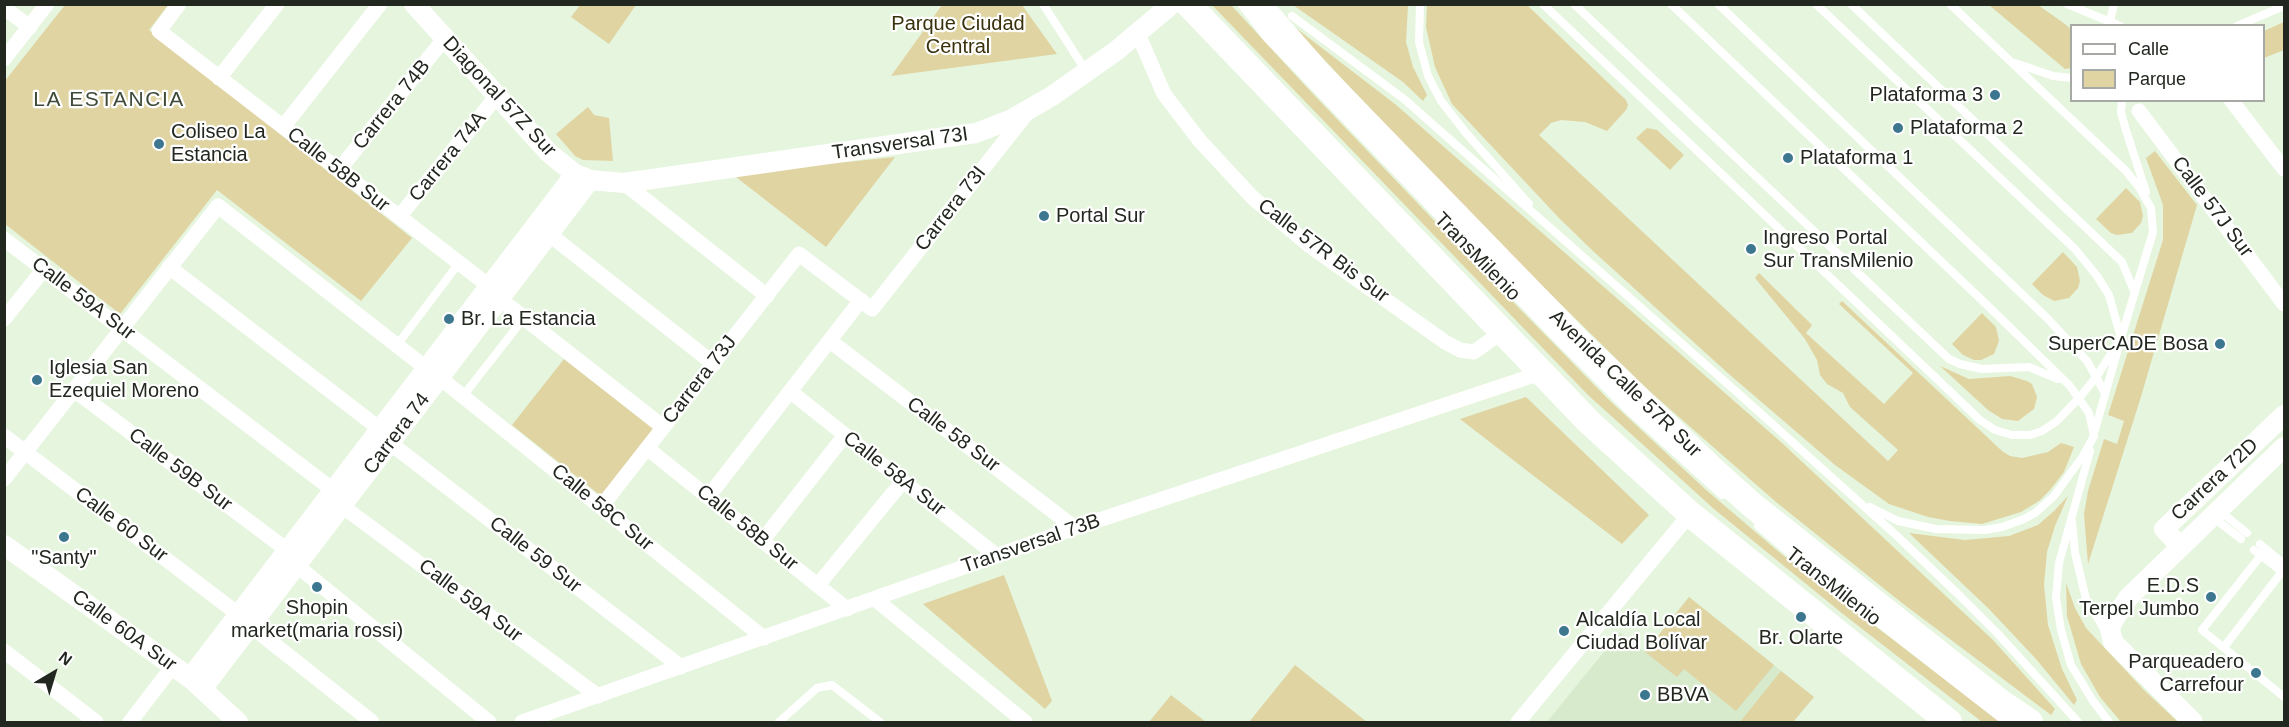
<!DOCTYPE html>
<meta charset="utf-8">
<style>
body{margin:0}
#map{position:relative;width:2289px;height:727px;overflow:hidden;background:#e6f5de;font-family:Arial,sans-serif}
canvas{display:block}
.frame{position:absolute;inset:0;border:6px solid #22271f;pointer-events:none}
.legend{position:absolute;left:2070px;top:24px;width:195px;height:78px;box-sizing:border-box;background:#fff;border:2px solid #a7a9a5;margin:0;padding:8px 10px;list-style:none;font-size:18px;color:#22271f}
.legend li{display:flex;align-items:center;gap:12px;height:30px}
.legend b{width:30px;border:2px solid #a7a9a5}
.north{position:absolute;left:24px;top:643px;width:60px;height:60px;-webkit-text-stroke:4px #fff;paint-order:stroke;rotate:38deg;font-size:16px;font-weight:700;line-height:24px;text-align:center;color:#22271f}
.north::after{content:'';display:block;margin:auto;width:21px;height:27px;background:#22271f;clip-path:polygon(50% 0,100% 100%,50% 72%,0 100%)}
</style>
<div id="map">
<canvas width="2289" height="727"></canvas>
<div class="frame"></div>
<ul class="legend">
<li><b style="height:8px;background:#fff"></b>Calle</li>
<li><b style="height:16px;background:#e0d4a3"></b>Parque</li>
</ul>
<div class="north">N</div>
</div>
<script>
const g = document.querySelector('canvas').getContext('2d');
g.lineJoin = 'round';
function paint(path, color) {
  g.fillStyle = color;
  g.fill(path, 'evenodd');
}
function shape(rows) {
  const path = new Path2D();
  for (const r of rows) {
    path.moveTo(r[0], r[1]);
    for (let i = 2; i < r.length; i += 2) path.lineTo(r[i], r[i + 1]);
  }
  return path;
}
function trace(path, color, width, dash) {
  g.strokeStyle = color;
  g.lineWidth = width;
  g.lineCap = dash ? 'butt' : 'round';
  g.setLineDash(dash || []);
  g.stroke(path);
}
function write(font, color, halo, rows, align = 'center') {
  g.font = font + ' Arial,sans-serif';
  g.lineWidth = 4.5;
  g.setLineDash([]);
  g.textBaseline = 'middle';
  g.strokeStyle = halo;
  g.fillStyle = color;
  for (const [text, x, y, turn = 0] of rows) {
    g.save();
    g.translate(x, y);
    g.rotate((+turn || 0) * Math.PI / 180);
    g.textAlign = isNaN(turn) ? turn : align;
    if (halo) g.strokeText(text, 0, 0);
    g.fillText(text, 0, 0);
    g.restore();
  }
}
const built = shape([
 [1689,597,1814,697,1793,722,1547,722,1620,632,1645,652]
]);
const green = shape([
 [65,5,168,5,149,30,412,238,361,301,217,190,120,314,5,224,4,82],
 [580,5,580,4,636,5,609,44,571,17],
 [942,5,1022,5,1057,54,891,76],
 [1212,5,1231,5,1313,94,1470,258,1608,399,1705,489,1779,552,2000,722,1982,722,1843,614,1714,509,1588,395],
 [1293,5,1408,5,1406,42,1413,67,1427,95,1423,101,1403,82],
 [1427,5,1527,5,1626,100,1628,105,1626,110,1607,131,1585,122,1561,120,1551,123,1539,135,1888,461,1898,450,1850,407,1843,393,1827,384,1820,375,1817,360,1805,339,1755,278,1759,273,1812,325,1806,333,1884,404,1913,373,1839,304,1842,301,2002,451,2010,456,2022,458,2048,452,2061,443,2074,447,2064,472,2050,490,2039,501,2021,512,1982,524,1950,521,1928,517,1889,504,1835,465,1730,375,1594,252,1559,218,1452,104,1435,67,1426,27],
 [1989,5,2038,5,2065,24,2071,29,2071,68,2065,69],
 [2284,22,2284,50,2264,58,2264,31],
 [1292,25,1395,104,1782,443,1993,640,2055,709,2051,715,1902,603,1776,502,1648,390,1460,205],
 [588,107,594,115,609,118,613,161,583,160,575,156,556,134],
 [1647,128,1657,130,1684,155,1670,170,1636,138],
 [2155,151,2197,205,2140,400,2088,564,2084,514,2088,491,2104,439,2117,444,2124,421,2108,415,2163,240,2163,205,2146,158],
 [895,157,826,247,732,174],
 [2126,188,2140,202,2143,216,2141,223,2132,233,2117,235,2111,233,2096,219],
 [2063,252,2077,267,2080,281,2078,288,2069,298,2054,301,2043,295,2032,284],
 [1982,313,1996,327,1999,341,1994,354,1981,360,1974,360,1963,355,1952,344],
 [564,359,654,429,601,496,512,425],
 [1940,366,1969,379,2010,376,2027,381,2032,384,2037,397,2034,409,2018,421,2002,419,1988,410],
 [1526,397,1649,515,1622,544,1460,419],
 [2068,496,2055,526,2047,552,2044,585,2048,625,2062,669,2077,700,2074,705,2036,659,1989,609,1909,533,1965,540,2009,536,2038,525,2054,511],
 [1004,575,1052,701,1045,709,923,604],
 [2066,583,2075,608,2086,628,2144,690,2178,722,2121,722,2100,697,2081,664,2067,616],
 [1689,597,1774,665,1736,711,1684,669,1677,677,1645,652],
 [1295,665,1367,722,1249,722],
 [1781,671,1814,697,1793,722,1740,722],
 [1171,695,1206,722,1149,722]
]);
const service = shape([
 [1043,4,1086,71],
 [1241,4,1267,38,1554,336,1627,409,1722,495],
 [1420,4,1419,42,1428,76,1441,101,1466,133,1529,204],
 [1543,4,1980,420,1995,430,2012,435,2030,435,2042,431,2057,421,2080,397,2097,376,2121,338,2109,295,2097,276,2075,249,1816,4],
 [1574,4,1949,359,1960,364,1982,369,2029,367,2058,379],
 [1671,4,1988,306,2070,386,2089,413,2094,436,2083,456,2054,496,2035,513,2024,519,2002,527,1985,530,1936,529,1898,521,1870,507],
 [1718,4,2047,318,2087,361,2105,393],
 [1851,4,2122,262,2134,291],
 [1950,4,2125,170,2139,187,2151,208,2153,232,2121,338,2095,430],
 [2067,4,2120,26],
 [1292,16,1404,99,1739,394,1897,536,1961,597,1998,634,2078,722],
 [2109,26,2114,4],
 [2237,26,2284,6],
 [2015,63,2053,76,2072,78],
 [2122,100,2121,112,2125,127,2146,192],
 [397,345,459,263],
 [463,396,524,318],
 [2090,451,2059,563,2056,598,2061,630,2071,665,2093,701,2109,722],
 [2220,511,2247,533],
 [2214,518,2241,539],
 [2072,521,2075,553,2086,599,2107,634],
 [1758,526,1793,556,2006,722],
 [2260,544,2284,564],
 [2266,549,2202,630,2284,697],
 [2254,550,2284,573],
 [2224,647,2284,569],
 [779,722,817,688,832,685,880,722]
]);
const minor = shape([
 [179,4,159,31,489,286],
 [4,8,30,27],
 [1138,34,1164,94,1200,141,1253,198,1310,246,1445,342,1460,350,1474,352,1502,332],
 [4,59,47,4],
 [219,78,277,4],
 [2231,100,2284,169],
 [2139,111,2284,304],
 [283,127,380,4],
 [339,170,444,39],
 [624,183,767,296],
 [399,217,496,97],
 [549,234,714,364],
 [4,239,333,490],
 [169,267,380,429],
 [500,299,663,427],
 [4,319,44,269],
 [830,341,1075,528],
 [440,378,764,638],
 [74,390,287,550],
 [791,392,997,556],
 [4,436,238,614],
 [390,443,681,667],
 [647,448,847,609],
 [4,479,218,206,426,368],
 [708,497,861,300],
 [342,506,598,696],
 [601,507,799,254,872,309,1027,113],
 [762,541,845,435],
 [296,565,489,722],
 [818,585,903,481],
 [875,599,1025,722],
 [251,626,372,722],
 [4,651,96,722],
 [130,722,173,666],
 [522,722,1075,528,1541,373],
 [1518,722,1690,514]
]);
const tertiary = shape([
 [414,4,549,153,575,174,583,177,590,180,624,183,976,133,1012,119,1052,96,1116,51,1172,4],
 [4,545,190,678,238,722],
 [2181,547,2164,529,2284,415],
 [190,678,575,174],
 [203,688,590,180],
 [2193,722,2113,642,2110,629,2113,621,2128,598,2284,447]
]);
const trunk = shape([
 [1188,4,1589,422,1690,514,1949,722],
 [1258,4,1318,73,1579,342,1714,471,1752,505,1999,701,2030,722]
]);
const markers = [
 [1995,95,6,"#3c768f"],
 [1898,128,6,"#3c768f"],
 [159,144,6,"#3c768f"],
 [1788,158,6,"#3c768f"],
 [1044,216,6,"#3c768f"],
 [1751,249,6,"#3c768f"],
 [449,319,6,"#3c768f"],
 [2220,344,6,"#3c768f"],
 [37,380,6,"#3c768f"],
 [64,537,6,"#3c768f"],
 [317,587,6,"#3c768f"],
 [2211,597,6,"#3c768f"],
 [1801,617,6,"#3c768f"],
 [1564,631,6,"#3c768f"],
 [2256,673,6,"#3c768f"],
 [1645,695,6,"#3c768f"]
];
const parkNames = [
 ["Parque Ciudad",958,24],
 ["Central",958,47]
];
const poiNames = [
 ["Plataforma 3",1983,95,"right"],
 ["Plataforma 2",1910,128],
 ["Coliseo La",171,132],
 ["Estancia",171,155],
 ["Plataforma 1",1800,158],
 ["Portal Sur",1056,216],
 ["Ingreso Portal",1763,238],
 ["Sur TransMilenio",1763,261],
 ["Br. La Estancia",461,319],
 ["SuperCADE Bosa",2208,344,"right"],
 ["Iglesia San",49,368],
 ["Ezequiel Moreno",49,391],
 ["\"Santy\"",64,558,"center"],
 ["E.D.S",2199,586,"right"],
 ["Terpel Jumbo",2199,609,"right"],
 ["Shopin",317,608,"center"],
 ["market(maria rossi)",317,631,"center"],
 ["Alcaldía Local",1576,620],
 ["Ciudad Bolívar",1576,643],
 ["Br. Olarte",1801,638,"center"],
 ["Parqueadero",2244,662,"right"],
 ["Carrefour",2244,685,"right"],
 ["BBVA",1657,695]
];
const streetNames = [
 ["Diagonal 57Z Sur",499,97,47],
 ["Carrera 74B",392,105,-51],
 ["Transversal 73I",900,144,-8],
 ["Carrera 74A",448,157,-51],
 ["Calle 58B Sur",338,170,38],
 ["Calle 57J Sur",2212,207,53],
 ["Carrera 73I",951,209,-52],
 ["Calle 57R Bis Sur",1323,251,37],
 ["TransMilenio",1477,257,46],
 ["Calle 59A Sur",83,299,37],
 ["Carrera 73J",700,380,-52],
 ["Avenida Calle 57R Sur",1625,384,44],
 ["Carrera 74",397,434,-53],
 ["Calle 58 Sur",953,435,37],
 ["Calle 59B Sur",180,470,37],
 ["Calle 58A Sur",894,474,38],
 ["Carrera 72D",2215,480,-43],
 ["Calle 58C Sur",602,508,39],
 ["Calle 60 Sur",121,525,37],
 ["Calle 58B Sur",747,528,39],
 ["Transversal 73B",1031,544,-19],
 ["Calle 59 Sur",535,555,38],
 ["TransMilenio",1833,587,38],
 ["Calle 59A Sur",470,601,37],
 ["Calle 60A Sur",124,631,36]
];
const neighbourhoodNames = [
 ["LA ESTANCIA",109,100]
];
paint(built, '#d7eacc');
paint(green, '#e0d4a3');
trace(service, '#fff', 8);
trace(minor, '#fff', 15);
trace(tertiary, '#fff', 20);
trace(trunk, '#fff', 26);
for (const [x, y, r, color] of markers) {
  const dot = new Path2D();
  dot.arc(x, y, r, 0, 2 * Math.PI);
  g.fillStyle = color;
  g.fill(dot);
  trace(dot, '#fff', 2);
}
write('20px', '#39310c', '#fff', parkNames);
write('20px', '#22271f', '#fff', poiNames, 'left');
write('20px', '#22271f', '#fff', streetNames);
g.letterSpacing = '1.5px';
write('21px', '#3e4a37', '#fff', neighbourhoodNames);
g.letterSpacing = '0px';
</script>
